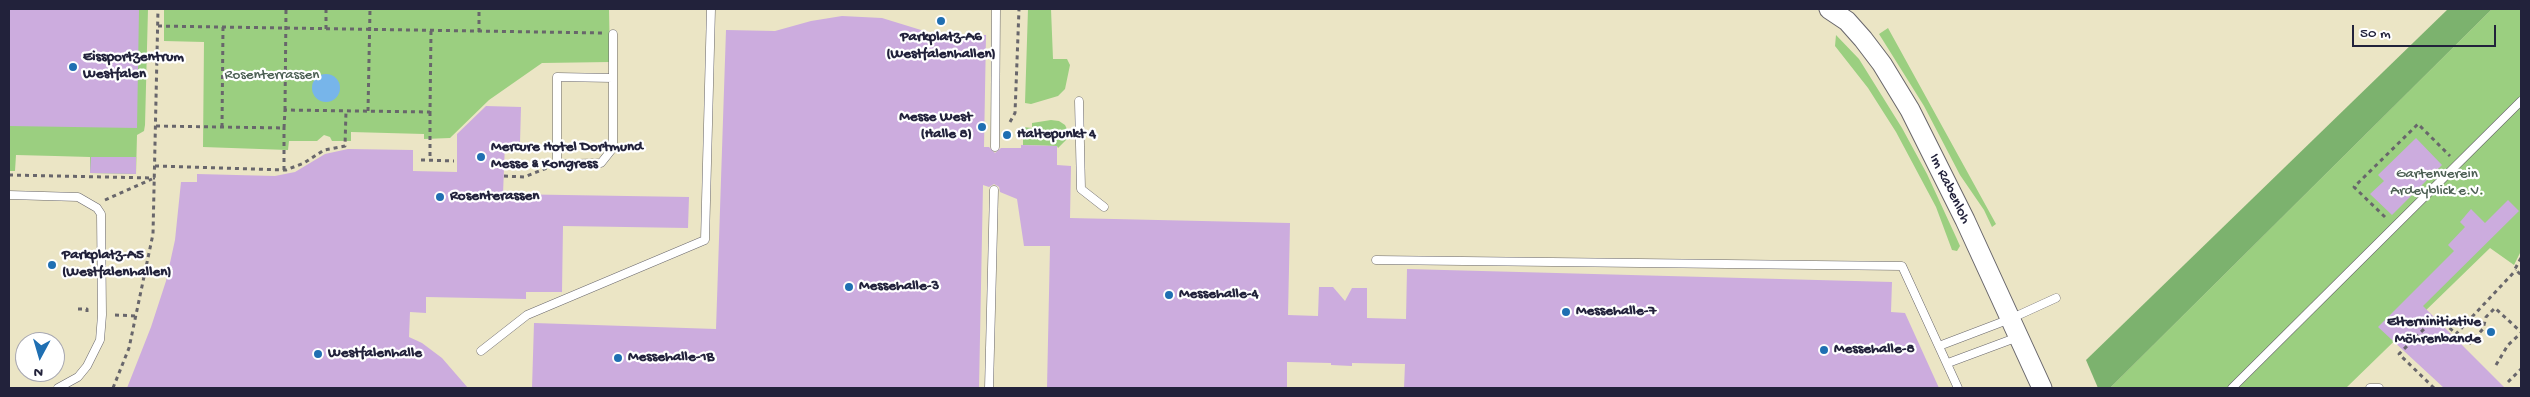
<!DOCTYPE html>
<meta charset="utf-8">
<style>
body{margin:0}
#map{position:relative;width:2530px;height:397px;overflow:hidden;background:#ebe5c5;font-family:"Gochi Hand",sans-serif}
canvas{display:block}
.frame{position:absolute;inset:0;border:10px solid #22223b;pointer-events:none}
.north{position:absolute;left:15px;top:332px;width:50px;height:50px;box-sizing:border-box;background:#fff;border:1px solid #a7a7b1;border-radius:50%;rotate:186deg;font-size:14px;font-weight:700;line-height:20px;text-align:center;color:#22223b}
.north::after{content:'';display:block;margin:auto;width:18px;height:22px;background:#1f6fb2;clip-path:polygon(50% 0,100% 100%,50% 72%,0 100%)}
.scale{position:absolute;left:2352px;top:25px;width:144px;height:22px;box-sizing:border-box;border:2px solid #22223b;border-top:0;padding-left:6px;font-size:15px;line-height:18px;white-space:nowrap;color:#22223b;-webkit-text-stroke:4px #fff;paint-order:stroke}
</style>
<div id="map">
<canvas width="2530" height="397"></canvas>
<div class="frame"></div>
<div class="north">N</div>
<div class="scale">50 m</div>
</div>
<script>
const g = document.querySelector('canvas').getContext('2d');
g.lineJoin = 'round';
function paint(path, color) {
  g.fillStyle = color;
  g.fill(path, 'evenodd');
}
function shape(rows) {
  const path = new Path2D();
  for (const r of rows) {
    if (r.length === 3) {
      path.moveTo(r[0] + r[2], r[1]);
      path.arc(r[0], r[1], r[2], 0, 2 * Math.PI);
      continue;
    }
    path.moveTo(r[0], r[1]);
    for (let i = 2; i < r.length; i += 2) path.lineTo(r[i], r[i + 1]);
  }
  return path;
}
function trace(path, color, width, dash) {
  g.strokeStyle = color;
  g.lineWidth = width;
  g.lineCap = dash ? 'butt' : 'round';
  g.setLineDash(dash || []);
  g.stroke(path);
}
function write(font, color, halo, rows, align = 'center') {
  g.font = font + ' "Gochi Hand",sans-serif';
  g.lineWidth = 4.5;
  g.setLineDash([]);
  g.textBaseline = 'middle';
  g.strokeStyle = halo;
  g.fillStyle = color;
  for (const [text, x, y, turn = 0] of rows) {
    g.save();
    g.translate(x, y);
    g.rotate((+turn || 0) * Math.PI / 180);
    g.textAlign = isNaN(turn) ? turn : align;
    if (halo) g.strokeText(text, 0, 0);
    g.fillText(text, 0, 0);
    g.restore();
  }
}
const green = shape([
 [9,9,148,9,145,125,144,131,137,135,136,174,90,173,90,157,55,156,16,155,15,171,9,171],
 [164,9,609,9,610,62,542,63,489,100,450,138,424,139,424,134,351,132,351,141,332,141,330,137,324,135,317,141,289,141,288,150,203,147,204,42,164,41],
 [1028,9,1051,9,1053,59,1067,59,1070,65,1065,89,1058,96,1031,104,1025,103],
 [2492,9,2521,9,2521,251,2514,265,2490,248,2346,388,2110,388],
 [1888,28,1996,224,1992,227,1984,210,1960,175,1924,106,1879,34],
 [1836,35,1859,59,1902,128,1927,174,1956,237,1960,246,1957,251,1952,250,1936,207,1896,132,1868,88,1835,46],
 [1051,120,1059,121,1065,125,1068,131,1069,137,1058,148,1057,146,1023,145,1023,127,1032,128,1032,123]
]);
const forest = shape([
 [2448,9,2492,9,2110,388,2098,388,2086,360]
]);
const water = shape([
 [326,88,14]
]);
const building = shape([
 [9,9,139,9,137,128,9,126],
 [842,16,882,18,934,34,986,35,984,147,989,147,995,153,1001,148,1021,148,1021,145,1057,146,1057,165,1071,166,1070,218,1290,223,1288,315,1318,316,1319,287,1333,287,1345,301,1352,288,1367,288,1367,318,1406,319,1407,269,1892,282,1891,312,1905,313,1939,388,1404,388,1405,364,1352,363,1352,366,1331,365,1331,363,1287,362,1287,388,1047,388,1050,246,1024,246,1017,199,1000,192,999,187,994,184,989,187,983,185,979,388,532,388,534,323,716,329,726,30,775,31,811,21],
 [486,106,521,107,520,143,505,143,503,194,689,197,688,228,563,226,562,292,526,292,526,299,426,297,426,313,410,312,409,337,422,343,442,358,468,388,127,388,151,327,166,281,175,240,181,182,197,182,197,174,275,176,295,172,325,154,348,149,413,150,413,171,457,172,457,134],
 [2416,138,2442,165,2392,215,2370,194,2384,181,2378,175],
 [91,157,136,157,136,174,90,173],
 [2508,200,2519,211,2423,306,2505,388,2444,388,2378,327,2454,251,2448,245,2465,227,2460,222,2471,209,2485,223]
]);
const path = shape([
 [158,26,602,33],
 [326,29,326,9],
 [479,32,479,9],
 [285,110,286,9],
 [368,111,370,9],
 [430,112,430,160],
 [1010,122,1015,113,1019,9],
 [156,126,284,128,285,110,430,112,431,31],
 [222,127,223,27],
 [421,160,454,161],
 [155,166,286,170,304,163,324,150,345,146,346,111],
 [284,170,284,128],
 [9,175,155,178],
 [504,176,524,177,547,168],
 [105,200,152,179],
 [2385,217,2354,187,2418,124,2450,156],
 [2521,258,2515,269,2521,275],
 [78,309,87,309,87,312],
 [115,315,137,316],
 [2469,344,2483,329,2486,317,2495,308,2521,332],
 [2496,365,2508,345,2521,333],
 [2508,382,2521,369],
 [113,388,129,348,153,234,158,9],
 [2434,388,2399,354,2437,316,2456,334,2516,270]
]);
const service = shape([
 [613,34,613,148,601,163,557,164,557,77,613,78],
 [1079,101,1081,189,1104,207],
 [995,147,996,9],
 [9,195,78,197,97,208,101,214,102,315,100,340,87,366,78,377,58,388],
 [1376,260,1902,266,1958,388],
 [1939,346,2010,319,2056,298],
 [481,351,527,315,705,240,711,9],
 [1948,363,2018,337],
 [989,388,994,190],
 [2232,388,2521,101],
 [2370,388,2379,388]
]);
const tertiary = shape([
 [1829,9,1847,21,1863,39,1882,64,1910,110,1965,220,2042,388]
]);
const markers = [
 [941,21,5,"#1f6fb2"],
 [73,67,5,"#1f6fb2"],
 [982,127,5,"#1f6fb2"],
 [1007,135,5,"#1f6fb2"],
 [481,157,5,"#1f6fb2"],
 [440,197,5,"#1f6fb2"],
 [52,265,5,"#1f6fb2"],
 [849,287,5,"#1f6fb2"],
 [1169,295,5,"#1f6fb2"],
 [1566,312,5,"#1f6fb2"],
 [2491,332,5,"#1f6fb2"],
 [1824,350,5,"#1f6fb2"],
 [318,354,5,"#1f6fb2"],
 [618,358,5,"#1f6fb2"]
];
const poiNames = [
 ["Parkplatz-A6",941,38,"center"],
 ["(Westfalenhallen)",941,55,"center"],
 ["Eissportzentrum",83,58],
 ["Westfalen",83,75],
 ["Messe West",972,118,"right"],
 ["(Halle 8)",972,135,"right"],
 ["Haltepunkt 4",1017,135],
 ["Mercure Hotel Dortmund",491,148],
 ["Messe & Kongress",491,165],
 ["Rosenterassen",450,197],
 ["Parkplatz-A5",62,256],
 ["(Westfalenhallen)",62,273],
 ["Messehalle-3",859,287],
 ["Messehalle-4",1179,295],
 ["Messehalle-7",1576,312],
 ["Elterninitiative",2481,323,"right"],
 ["Möhrenbande",2481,340,"right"],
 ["Messehalle-8",1834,350],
 ["Westfalenhalle",328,354],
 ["Messehalle-1B",628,358]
];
const parkNames = [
 ["Rosenterrassen",272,76],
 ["Gartenverein",2437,175],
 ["Ardeyblick e.V.",2437,192]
];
const streetNames = [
 ["Im Rabenloh",1949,189,64]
];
paint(green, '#9bcf80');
paint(forest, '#7cb26e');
paint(water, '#77b5ea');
paint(building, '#ccacde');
trace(service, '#68666b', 9);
trace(tertiary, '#68666b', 21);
trace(path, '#68666b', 3, [4, 4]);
trace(service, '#fff', 8);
trace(tertiary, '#fff', 19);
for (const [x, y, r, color] of markers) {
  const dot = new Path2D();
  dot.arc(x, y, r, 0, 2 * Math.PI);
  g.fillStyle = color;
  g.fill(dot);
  trace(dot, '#fff', 2);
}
write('bold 15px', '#22223b', '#fff', poiNames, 'left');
write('15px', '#4c5f53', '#fff', parkNames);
write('15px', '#22223b', '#fff', streetNames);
</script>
